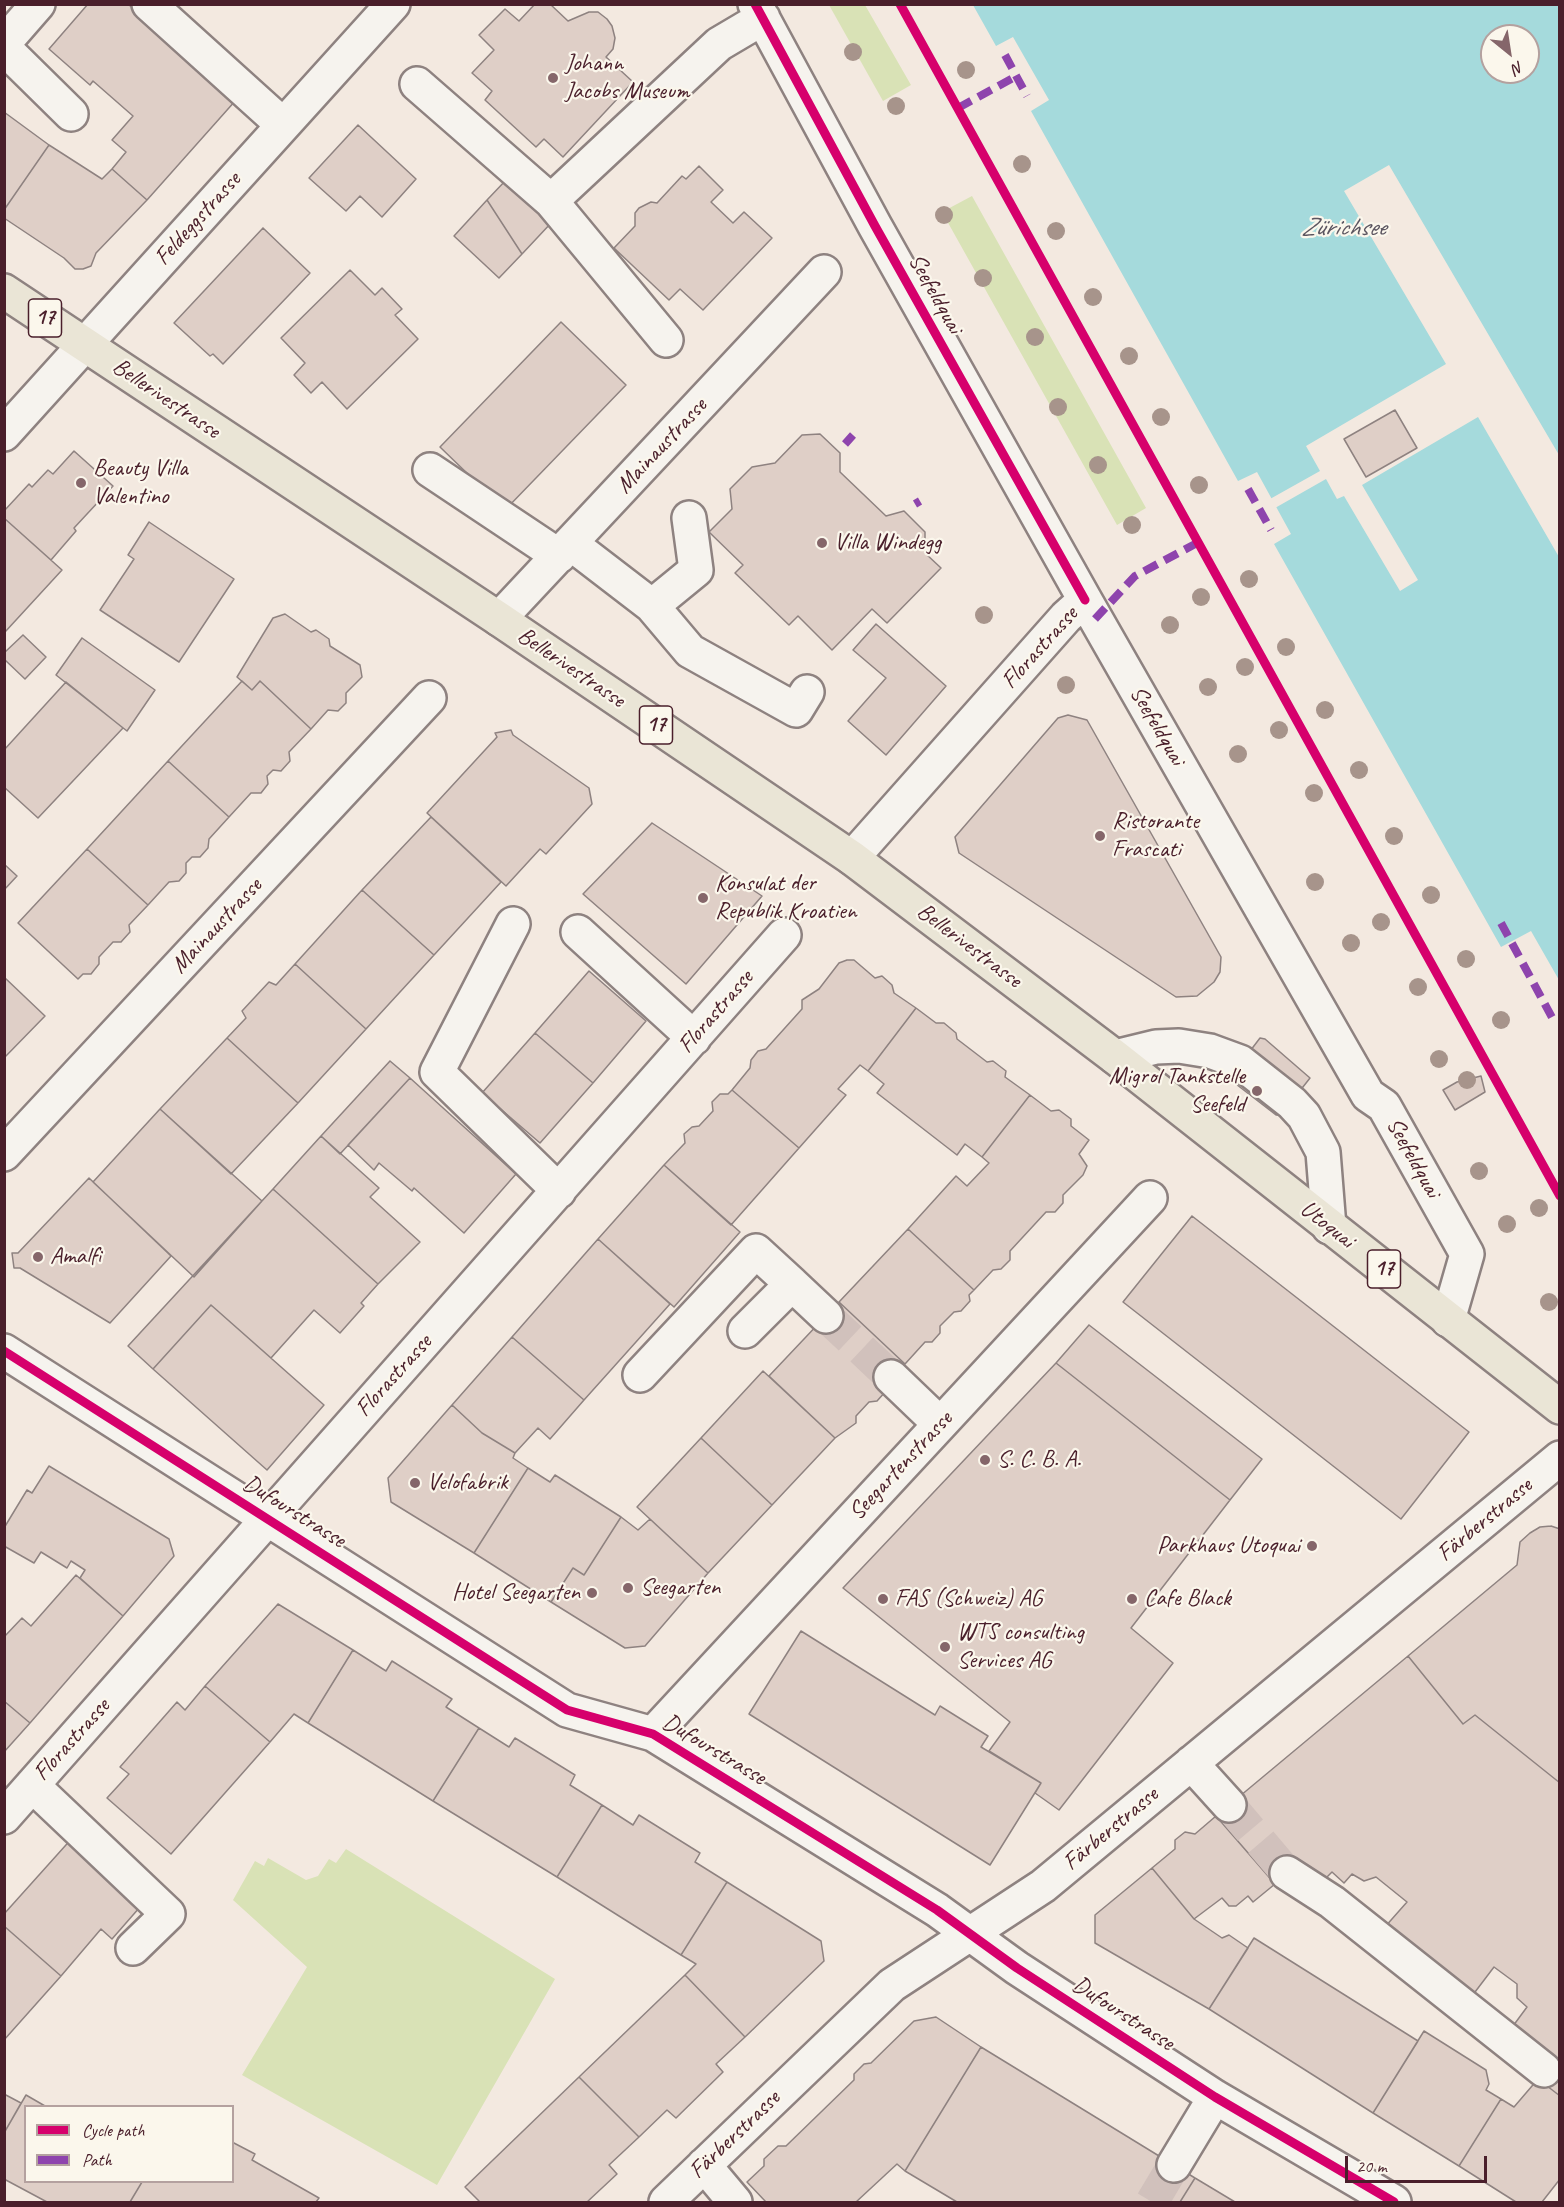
<!DOCTYPE html>
<meta charset="utf-8">
<style>
body{margin:0}
#map{position:relative;width:1564px;height:2207px;overflow:hidden;background:#f3e9e0;font-family:Caveat,sans-serif}
canvas{display:block}
.frame{position:absolute;inset:0;border:6px solid #4a1f2b;pointer-events:none}
.legend{position:absolute;left:24px;top:2105px;width:210px;height:78px;box-sizing:border-box;background:#fbf7ec;border:2px solid #b4a19f;margin:0;padding:8px 10px;list-style:none;font-size:18px;color:#4a1f2b}
.legend li{display:flex;align-items:center;gap:12px;height:30px}
.legend b{width:30px;border:2px solid #b4a19f}
.north{position:absolute;left:1480px;top:24px;width:60px;height:60px;box-sizing:border-box;background:#fbf7ec;border:2px solid #b4a19f;border-radius:50%;rotate:150deg;font-size:16px;font-weight:700;line-height:24px;text-align:center;color:#4a1f2b}
.north::after{content:'';display:block;margin:auto;width:21px;height:27px;background:#85666a;clip-path:polygon(50% 0,100% 100%,50% 72%,0 100%)}
.scale{position:absolute;left:1345px;top:2156px;width:142px;height:27px;box-sizing:border-box;border:3px solid #4a1f2b;border-top:0;padding-left:8px;font-size:18px;line-height:21px;white-space:nowrap;color:#4a1f2b;-webkit-text-stroke:4px #fbf7ec;paint-order:stroke}
</style>
<div id="map">
<canvas width="1564" height="2207"></canvas>
<div class="frame"></div>
<ul class="legend">
<li><b style="height:8px;background:#d6006c"></b>Cycle path</li>
<li><b style="height:8px;background:#8e44ad"></b>Path</li>
</ul>
<div class="north">N</div>
<div class="scale">20 m</div>
</div>
<script>
const g = document.querySelector('canvas').getContext('2d');
g.lineJoin = 'round';
function paint(path, color) {
  g.fillStyle = color;
  g.fill(path, 'evenodd');
}
function shape(rows) {
  const path = new Path2D();
  for (const r of rows) {
    path.moveTo(r[0], r[1]);
    for (let i = 2; i < r.length; i += 2) path.lineTo(r[i], r[i + 1]);
  }
  return path;
}
function trace(path, color, width, dash) {
  g.strokeStyle = color;
  g.lineWidth = width;
  g.lineCap = dash ? 'butt' : 'round';
  g.setLineDash(dash || []);
  g.stroke(path);
}
function write(font, color, halo, rows, align = 'center') {
  g.font = font + ' Caveat,sans-serif';
  g.lineWidth = 4.5;
  g.setLineDash([]);
  g.textBaseline = 'middle';
  g.strokeStyle = halo;
  g.fillStyle = color;
  for (const [text, x, y, turn = 0] of rows) {
    g.save();
    g.translate(x, y);
    g.rotate((+turn || 0) * Math.PI / 180);
    g.textAlign = isNaN(turn) ? turn : align;
    if (halo) g.strokeText(text, 0, 0);
    g.fillText(text, 0, 0);
    g.restore();
  }
}
const green = shape([
 [829,5,865,5,911,85,883,101],
 [972,196,1146,508,1117,525,942,212],
 [346,1849,555,1979,437,2185,242,2075,307,1967,233,1900,255,1861,264,1866,268,1858,306,1880,318,1876,329,1859,336,1863]
]);
const water = shape([
 [973,5,1559,5,1559,980,1531,931,1501,947,1274,544,1291,534,1257,472,1238,481,1031,111,1049,100,1013,37,996,46],
 [1492,36,1528,36,1528,72,1492,72]
]);
const pier = shape([
 [1389,165,1559,455,1559,557,1478,417,1362,485,1418,580,1400,591,1344,496,1337,499,1326,479,1275,508,1270,499,1320,471,1306,446,1446,364,1344,191]
]);
const building = shape([
 [88,4,128,4,236,100,147,200,112,169,126,152,112,140,133,116,93,81,90,85,49,49,88,4],
 [535,4,550,4,568,21,589,12,598,12,607,19,612,26,615,38,613,49,606,57,633,82,563,157,544,139,536,147,485,100,492,91,472,73,494,50,479,35,505,9,519,21,535,4],
 [4,112,49,145,4,210,4,112],
 [358,125,416,179,382,217,360,196,346,211,309,178,358,125],
 [49,145,102,179,112,169,147,200,96,253,91,266,83,269,75,269,64,258,4,218,4,210,49,145],
 [699,166,723,190,711,202,733,223,744,212,772,238,703,310,680,289,669,300,614,248,635,226,635,213,639,208,651,202,657,203,682,176,686,179,699,166],
 [507,179,552,222,522,254,487,200,507,179],
 [487,200,522,254,499,278,454,236,487,200],
 [263,228,310,273,223,364,213,354,210,356,174,323,263,228],
 [350,270,375,295,382,288,402,309,395,315,418,339,347,409,322,382,311,393,294,375,305,363,281,338,350,270],
 [561,322,626,385,505,510,440,447,561,322],
 [1395,410,1417,448,1366,477,1344,439,1395,410],
 [820,434,840,453,840,472,886,516,904,511,925,532,925,553,941,568,887,623,872,609,832,650,798,616,789,625,735,573,743,565,709,532,732,509,730,489,752,467,775,463,802,435,820,434],
 [74,451,113,486,74,528,76,531,51,560,4,518,4,511,29,484,32,487,48,470,53,474,74,451],
 [4,518,62,570,5,632,4,631,4,518],
 [149,522,234,579,179,662,100,610,134,559,128,555,149,522],
 [285,614,311,632,316,630,329,639,330,646,360,665,362,677,346,693,346,703,338,711,328,710,311,729,260,681,252,690,237,677,273,618,285,614],
 [876,624,946,686,886,755,848,721,886,678,853,650,876,624],
 [23,635,46,657,25,679,4,659,4,653,23,635],
 [82,638,155,690,127,731,56,675,82,638],
 [242,681,252,690,260,681,311,729,289,752,290,761,281,771,273,770,267,776,268,784,261,793,251,793,229,817,168,761,242,681],
 [66,682,123,728,38,818,4,787,4,750,66,682],
 [1068,715,1087,720,1221,957,1220,972,1214,982,1197,996,1176,997,959,853,955,837,1058,718,1068,715],
 [511,730,513,735,589,788,592,804,546,854,540,849,506,886,427,813,497,737,495,733,511,730],
 [168,761,229,817,209,839,208,848,200,857,192,857,186,863,186,873,179,881,169,882,148,905,87,849,168,761],
 [431,817,501,882,434,955,362,890,431,817],
 [652,823,762,896,686,984,583,894,652,823],
 [87,849,148,905,129,925,130,932,121,942,113,942,99,957,99,964,91,974,83,974,78,979,18,923,87,849],
 [4,864,17,876,4,890,4,864],
 [362,890,434,955,366,1029,295,964,362,890],
 [847,960,854,960,875,978,882,976,892,985,894,993,916,1008,868,1071,860,1065,838,1089,846,1095,799,1148,732,1090,750,1068,751,1060,758,1051,766,1049,802,1009,802,1000,819,989,839,963,847,960],
 [295,964,366,1029,298,1103,227,1038,246,1018,242,1011,269,982,276,985,295,964],
 [589,971,646,1021,593,1083,535,1033,589,971],
 [4,977,45,1016,4,1058,4,977],
 [916,1008,936,1023,944,1023,956,1033,957,1039,987,1062,993,1061,1006,1071,1005,1077,1030,1095,982,1157,965,1144,957,1155,877,1093,884,1084,868,1071,916,1008],
 [535,1033,593,1083,540,1143,482,1093,535,1033],
 [227,1038,298,1103,231,1174,160,1109,227,1038],
 [1260,1038,1265,1039,1310,1078,1281,1115,1276,1115,1232,1081,1231,1076,1260,1038],
 [390,1061,410,1078,340,1154,321,1136,390,1061],
 [1481,1076,1485,1092,1455,1110,1443,1090,1457,1082,1481,1076],
 [410,1078,516,1174,464,1233,414,1188,412,1191,379,1163,374,1170,348,1145,410,1078],
 [732,1090,799,1148,731,1225,664,1165,685,1143,684,1134,692,1127,699,1126,713,1111,712,1102,720,1094,728,1094,732,1090],
 [1030,1095,1051,1111,1059,1110,1071,1119,1071,1126,1089,1140,1079,1154,1087,1166,1083,1175,1063,1195,1063,1203,1055,1212,1046,1212,1010,1251,1010,1260,1001,1269,993,1270,974,1290,908,1229,956,1176,967,1186,989,1163,982,1157,1030,1095],
 [160,1109,262,1201,194,1277,93,1182,160,1109],
 [321,1136,379,1188,370,1197,420,1242,378,1284,273,1189,321,1136],
 [664,1165,740,1232,674,1307,598,1239,664,1165],
 [89,1178,171,1256,110,1323,20,1268,14,1268,12,1253,18,1253,89,1178],
 [273,1189,378,1284,361,1303,364,1306,340,1333,314,1310,271,1358,211,1305,153,1369,128,1346,273,1189],
 [1192,1216,1469,1432,1401,1519,1123,1302,1192,1216],
 [908,1229,974,1290,969,1295,970,1301,961,1311,954,1312,940,1326,940,1333,932,1342,925,1342,905,1364,839,1302,908,1229],
 [598,1239,670,1304,584,1400,512,1337,598,1239],
 [839,1302,905,1364,891,1377,886,1391,877,1401,869,1402,856,1416,856,1423,835,1438,769,1376,839,1302],
 [211,1305,324,1405,267,1470,153,1369,211,1305],
 [1089,1325,1262,1459,1230,1500,1056,1363,1089,1325],
 [512,1337,584,1400,550,1439,538,1428,515,1453,482,1433,452,1405,512,1337],
 [1056,1363,1230,1500,1131,1628,1173,1663,1059,1810,1035,1793,1041,1783,989,1751,1010,1722,843,1588,1056,1363],
 [763,1371,835,1438,772,1505,701,1438,763,1371],
 [452,1405,482,1433,515,1453,513,1458,528,1468,474,1553,391,1502,388,1478,452,1405],
 [701,1438,772,1505,708,1573,637,1507,701,1438],
 [49,1466,169,1539,174,1556,123,1616,80,1578,85,1570,71,1561,67,1568,41,1552,34,1563,4,1546,4,1528,27,1490,32,1493,49,1466],
 [528,1468,550,1482,555,1475,621,1517,584,1575,573,1568,551,1602,474,1553,528,1468],
 [621,1517,638,1530,650,1519,708,1573,645,1646,625,1648,551,1602,573,1568,584,1575,621,1517],
 [1551,1526,1560,1529,1560,1783,1475,1715,1463,1724,1408,1656,1517,1565,1520,1542,1530,1533,1540,1527,1551,1526],
 [76,1575,123,1616,30,1723,4,1701,4,1637,22,1618,31,1626,76,1575],
 [278,1604,353,1650,308,1723,294,1714,270,1742,205,1686,278,1604],
 [801,1631,935,1715,940,1706,988,1736,981,1747,1041,1783,990,1865,749,1714,801,1631],
 [353,1650,386,1671,392,1661,452,1699,446,1707,479,1728,433,1801,308,1723,353,1650],
 [1408,1656,1463,1724,1475,1715,1560,1783,1560,2096,1538,2079,1513,2026,1527,2007,1517,1998,1517,1984,1494,1967,1472,1996,1384,1928,1407,1902,1376,1877,1364,1881,1352,1874,1344,1883,1332,1872,1324,1880,1287,1873,1275,1884,1216,1816,1408,1656],
 [205,1686,270,1742,171,1854,107,1798,129,1774,120,1767,177,1702,185,1710,205,1686],
 [4,1701,30,1723,4,1752,4,1701],
 [479,1728,509,1747,515,1738,575,1775,570,1785,602,1805,557,1877,433,1801,479,1728],
 [602,1805,633,1825,639,1815,700,1853,695,1862,727,1882,681,1955,557,1877,602,1805],
 [1216,1816,1275,1884,1253,1902,1248,1896,1236,1906,1229,1906,1222,1898,1194,1919,1152,1868,1175,1849,1175,1840,1185,1832,1195,1834,1216,1816],
 [74,1836,147,1899,112,1939,101,1929,61,1976,4,1926,4,1914,74,1836],
 [1152,1868,1194,1919,1222,1938,1229,1935,1248,1948,1209,2009,1095,1943,1095,1915,1152,1868],
 [727,1882,821,1941,824,1961,745,2037,685,1975,696,1964,681,1955,727,1882],
 [4,1926,61,1976,4,2040,4,1926],
 [1254,1938,1418,2041,1373,2113,1209,2009,1254,1938],
 [685,1975,745,2037,716,2064,723,2072,676,2118,667,2110,639,2137,579,2077,685,1975],
 [936,2017,981,2047,905,2171,897,2164,856,2202,766,2202,747,2182,764,2166,764,2159,778,2146,786,2146,854,2080,854,2074,864,2064,871,2063,914,2021,936,2017],
 [1424,2031,1486,2070,1489,2084,1486,2090,1501,2099,1459,2166,1373,2113,1424,2031],
 [981,2047,1195,2178,1180,2202,957,2202,905,2171,981,2047],
 [579,2077,639,2137,609,2165,617,2174,587,2202,480,2202,465,2187,579,2077],
 [1538,2079,1560,2096,1560,2179,1542,2202,1516,2202,1459,2166,1501,2099,1514,2107,1538,2079],
 [4,2094,21,2103,4,2133,4,2094],
 [26,2095,45,2106,26,2106,26,2182,142,2182,130,2202,47,2202,4,2179,4,2133,26,2095],
 [232,2142,255,2154,252,2160,319,2198,316,2202,130,2202,142,2182,232,2182,232,2142],
 [1195,2178,1235,2202,1180,2202,1195,2178]
]);
const minorTunnel = shape([
 [826,1316,891,1377],
 [1229,1805,1287,1873],
 [1152,2202,1174,2165]
]);
const minor = shape([
 [149,4,283,125],
 [755,4,875,226,1085,600,1368,1095,1384,1106,1467,1254,1448,1320],
 [4,43,38,4],
 [4,48,71,114],
 [417,84,551,201,719,44,763,18],
 [551,201,666,340],
 [4,434,393,4],
 [430,470,559,556],
 [570,543,652,606,690,651,796,710,807,692],
 [652,606,696,570,689,518],
 [499,619,824,272],
 [852,858,1066,617,1085,600],
 [513,924,437,1072,559,1191],
 [578,932,694,1038],
 [1115,1057,1156,1047,1179,1046,1210,1051,1240,1062,1292,1103,1304,1116,1323,1152,1329,1227],
 [4,1154,429,698],
 [792,1284,826,1316],
 [4,1351,567,1710,653,1734,937,1910,1017,1968,1215,2097,1394,2202],
 [640,1375,756,1251,792,1284,745,1331],
 [891,1377,940,1424],
 [653,1734,1150,1198],
 [1191,1763,1229,1805],
 [32,1785,168,1914,133,1948],
 [4,1817,784,935],
 [1287,1873,1332,1902,1544,2070],
 [704,2165,735,2202],
 [1174,2165,1215,2097],
 [666,2202,892,1985,1043,1886,1560,1458]
]);
const major = shape([
 [4,291,499,619,852,858,1115,1057,1560,1407]
]);
const quiet = shape([
 [1005,55,1027,96],
 [958,108,1015,77],
 [845,444,853,435],
 [1248,489,1271,530],
 [915,504,920,501],
 [1095,619,1135,576,1199,542],
 [1501,923,1555,1023]
]);
const cycleway = shape([
 [755,4,875,226,1085,600],
 [900,4,1560,1196],
 [4,1351,567,1710,653,1734,937,1910,1017,1968,1215,2097,1394,2202]
]);
const trees = [
 [853,52],
 [966,70],
 [896,106],
 [1022,164],
 [944,215],
 [1056,231],
 [983,278],
 [1093,297],
 [1035,337],
 [1129,356],
 [1058,407],
 [1161,417],
 [1098,465],
 [1199,485],
 [1132,525],
 [1249,579],
 [1201,597],
 [984,615],
 [1170,625],
 [1286,647],
 [1245,667],
 [1066,685],
 [1208,687],
 [1325,710],
 [1279,730],
 [1238,754],
 [1359,770],
 [1314,793],
 [1394,836],
 [1315,882],
 [1431,895],
 [1381,922],
 [1351,943],
 [1466,959],
 [1418,987],
 [1501,1020],
 [1439,1059],
 [1467,1080],
 [1479,1171],
 [1539,1208],
 [1507,1224],
 [1549,1302]
];
const markers = [
 [553,78,6,"#85666a"],
 [81,483,6,"#85666a"],
 [822,543,6,"#85666a"],
 [1100,836,6,"#85666a"],
 [703,898,6,"#85666a"],
 [1257,1091,6,"#85666a"],
 [38,1257,6,"#85666a"],
 [985,1460,6,"#85666a"],
 [415,1483,6,"#85666a"],
 [1312,1546,6,"#85666a"],
 [628,1588,6,"#85666a"],
 [592,1593,6,"#85666a"],
 [883,1599,6,"#85666a"],
 [1132,1599,6,"#85666a"],
 [945,1647,6,"#85666a"]
];
const shields = [
 [45,318,33],
 [656,725,33],
 [1384,1269,33]
];
const shieldNames = [
 ["17",45,318],
 ["17",656,725],
 ["17",1384,1269]
];
const poiNames = [
 ["Johann",565,64],
 ["Jacobs Museum",565,92],
 ["Beauty Villa",93,469],
 ["Valentino",93,497],
 ["Villa Windegg",834,543],
 ["Ristorante",1112,822],
 ["Frascati",1112,850],
 ["Konsulat der",715,884],
 ["Republik Kroatien",715,912],
 ["Migrol Tankstelle",1245,1077,"right"],
 ["Seefeld",1245,1105,"right"],
 ["Amalfi",50,1257],
 ["S. C. B. A.",997,1460],
 ["Velofabrik",427,1483],
 ["Parkhaus Utoquai",1300,1546,"right"],
 ["Seegarten",640,1588],
 ["Hotel Seegarten",580,1593,"right"],
 ["FAS (Schweiz) AG",895,1599],
 ["Cafe Black",1144,1599],
 ["WTS consulting",957,1633],
 ["Services AG",957,1661]
];
const streetNames = [
 ["Feldeggstrasse",198,219,-48],
 ["Seefeldquai",935,294,61],
 ["Bellerivestrasse",166,399,34],
 ["Mainaustrasse",662,446,-47],
 ["Florastrasse",1040,648,-48],
 ["Bellerivestrasse",571,668,34],
 ["Seefeldquai",1157,726,60],
 ["Mainaustrasse",217,926,-47],
 ["Bellerivestrasse",969,946,37],
 ["Florastrasse",716,1012,-49],
 ["Seefeldquai",1413,1158,61],
 ["Utoquai",1327,1225,38],
 ["Florastrasse",394,1376,-48],
 ["Seegartenstrasse",901,1466,-47],
 ["Dufourstrasse",294,1512,32],
 ["Färberstrasse",1485,1520,-40],
 ["Florastrasse",72,1740,-48],
 ["Dufourstrasse",714,1750,31],
 ["Färberstrasse",1111,1829,-40],
 ["Dufourstrasse",1123,2014,33],
 ["Färberstrasse",735,2135,-44]
];
const waterNames = [
 ["Zürichsee",1343,228]
];
paint(green, '#d9e2b6');
paint(water, '#a5dadc');
paint(pier, '#f3e9e0');
paint(building, '#dfcfc7');
trace(building, '#8e8280', 1.5);
trace(minorTunnel, '#d1c1bc', 33, [33, 16]);
trace(minor, '#8e8280', 38);
trace(major, '#8e8280', 38);
trace(minor, '#f6f3ee', 33);
trace(major, '#eae5d6', 33);
trace(quiet, '#8e44ad', 8, [15, 8]);
trace(cycleway, '#d6006c', 9);
g.fillStyle = '#a7948b';
for (const [x, y] of trees) {
  g.beginPath();
  g.arc(x, y, 9, 0, 2 * Math.PI);
  g.fill();
}
for (const [x, y, r, color] of markers) {
  const dot = new Path2D();
  dot.arc(x, y, r, 0, 2 * Math.PI);
  g.fillStyle = color;
  g.fill(dot);
  trace(dot, '#fbf7ec', 2);
}
for (const [x, y, w] of shields) {
  const box = new Path2D();
  box.roundRect(x - w / 2, y - 19, w, 38, 4.5);
  g.fillStyle = '#fbf7ec';
  g.fill(box);
  trace(box, '#4a1f2b', 1.5);
}
write('bold 22px', '#4a1f2b', null, shieldNames);
write('24px', '#4a1f2b', '#fbf7ec', poiNames, 'left');
write('24px', '#4a1f2b', '#fbf7ec', streetNames);
write('italic 26px', '#5b5560', '#fbf7ec', waterNames);
</script>
